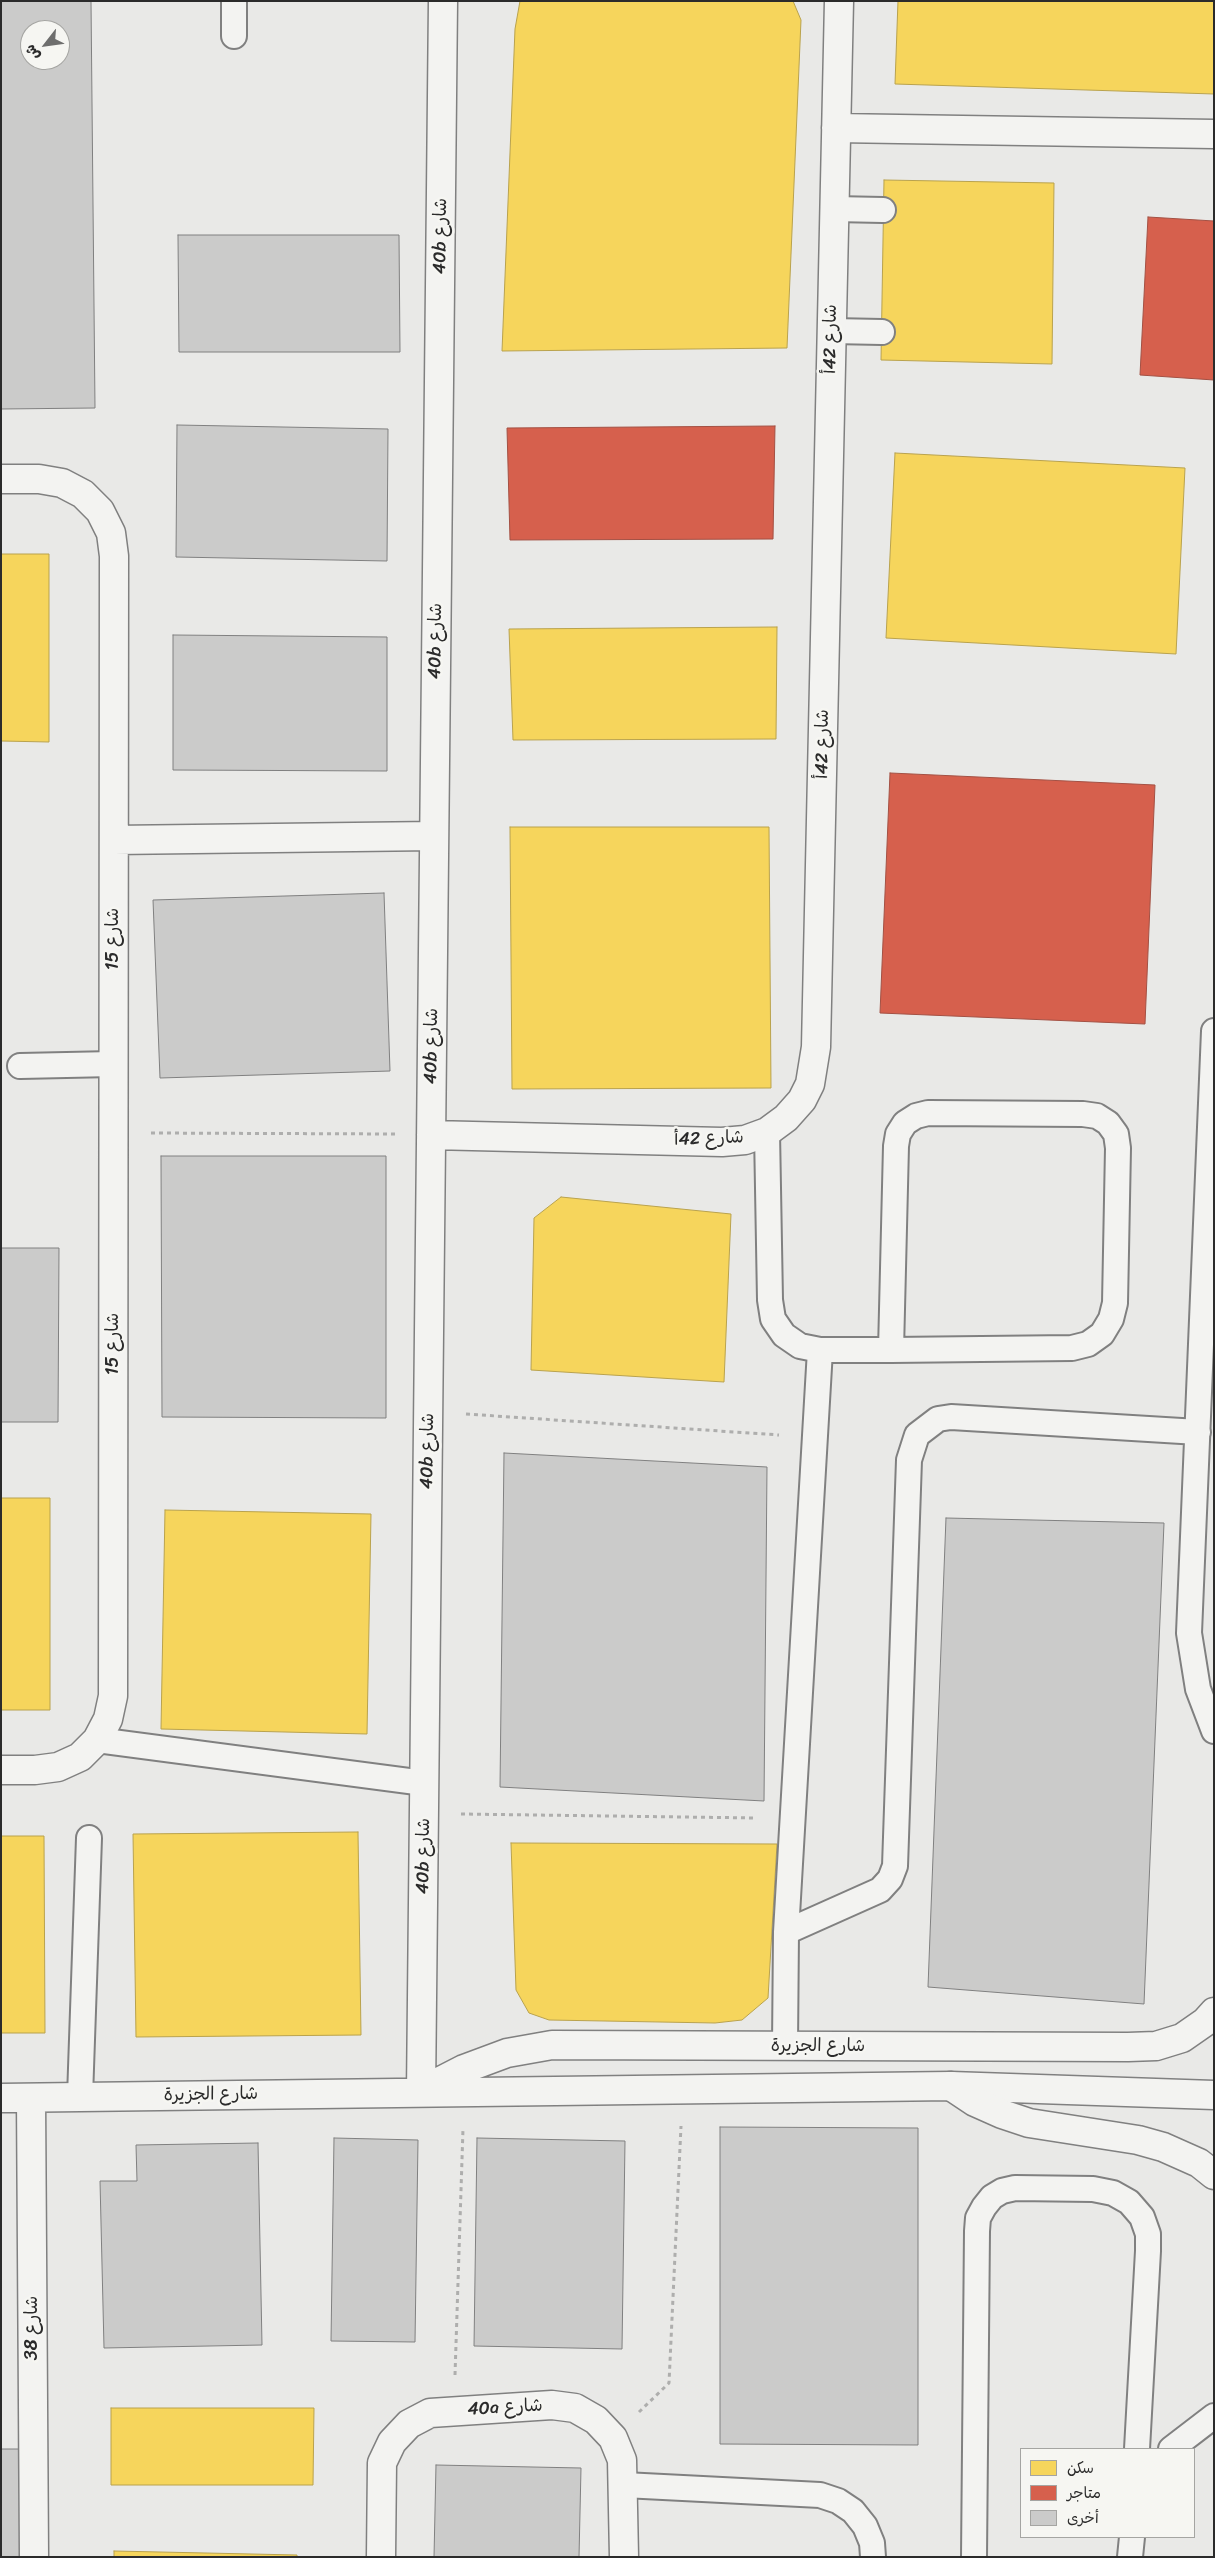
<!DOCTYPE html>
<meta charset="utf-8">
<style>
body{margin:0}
#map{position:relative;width:1215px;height:2558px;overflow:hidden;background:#e9e9e7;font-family:Sriracha,"Playpen Sans Arabic",sans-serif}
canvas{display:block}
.frame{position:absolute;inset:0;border:2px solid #2b2b2b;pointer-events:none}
.legend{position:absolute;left:1020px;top:2448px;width:175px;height:90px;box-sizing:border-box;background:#f6f6f2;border:1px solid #a5a5a2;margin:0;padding:6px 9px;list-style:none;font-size:15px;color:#2b2b2b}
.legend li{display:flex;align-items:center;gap:10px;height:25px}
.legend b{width:25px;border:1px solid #a5a5a2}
.north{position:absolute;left:20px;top:20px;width:50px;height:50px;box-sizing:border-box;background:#f6f6f2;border:1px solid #a5a5a2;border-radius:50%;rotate:240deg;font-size:14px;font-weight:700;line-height:20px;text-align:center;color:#2b2b2b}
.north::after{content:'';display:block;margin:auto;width:18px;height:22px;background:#6e6e6d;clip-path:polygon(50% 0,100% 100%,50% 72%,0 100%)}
</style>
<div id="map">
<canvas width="1215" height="2558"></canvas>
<div class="frame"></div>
<ul class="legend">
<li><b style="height:14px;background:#f6d55c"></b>سكن</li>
<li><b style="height:14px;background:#d6604d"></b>متاجر</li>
<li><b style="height:14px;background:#cbcbca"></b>أخرى</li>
</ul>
<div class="north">ش</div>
</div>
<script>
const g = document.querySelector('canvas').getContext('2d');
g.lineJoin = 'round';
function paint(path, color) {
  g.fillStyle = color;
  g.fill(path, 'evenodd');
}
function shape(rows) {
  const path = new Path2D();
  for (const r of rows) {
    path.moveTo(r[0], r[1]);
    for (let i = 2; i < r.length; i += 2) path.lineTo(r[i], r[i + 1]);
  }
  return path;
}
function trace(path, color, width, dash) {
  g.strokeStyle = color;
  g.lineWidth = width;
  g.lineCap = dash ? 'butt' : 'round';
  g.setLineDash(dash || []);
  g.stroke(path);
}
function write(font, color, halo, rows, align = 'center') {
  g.font = font + ' Sriracha,"Playpen Sans Arabic",sans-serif';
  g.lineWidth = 5;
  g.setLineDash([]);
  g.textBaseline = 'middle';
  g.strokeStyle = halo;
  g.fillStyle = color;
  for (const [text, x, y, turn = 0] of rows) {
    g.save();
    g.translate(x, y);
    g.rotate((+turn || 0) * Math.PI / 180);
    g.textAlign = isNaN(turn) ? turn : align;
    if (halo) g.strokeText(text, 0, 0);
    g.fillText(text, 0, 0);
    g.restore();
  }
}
const homes = shape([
 [520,1,793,1,801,20,787,348,502,351,515,29,520,1],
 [898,1,1214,1,1214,94,895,84,898,1],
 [884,180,1054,183,1052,364,881,360,884,180],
 [895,453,1185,468,1176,654,886,638,895,453],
 [1,554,49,554,49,742,1,741,1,554],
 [777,627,776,739,513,740,509,629,777,627],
 [510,827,769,827,771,1088,512,1089,510,827],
 [561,1197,731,1214,724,1382,531,1370,534,1218,561,1197],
 [1,1498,50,1498,50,1710,1,1710,1,1498],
 [165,1510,371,1514,367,1734,161,1729,165,1510],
 [358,1832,361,2035,136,2037,133,1834,358,1832],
 [1,1836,44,1836,45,2033,1,2033,1,1836],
 [511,1843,777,1844,768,1998,742,2020,715,2023,549,2020,529,2013,516,1990,511,1843],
 [111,2408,314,2408,313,2485,111,2485,111,2408],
 [114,2551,297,2555,297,2557,114,2557,114,2551]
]);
const shops = shape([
 [1148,217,1214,221,1214,380,1140,375,1148,217],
 [775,426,773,539,510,540,507,428,775,426],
 [890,773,1155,785,1145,1024,880,1013,890,773]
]);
const building = shape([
 [1,1,91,1,95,408,1,409,1,1],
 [30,30,60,30,60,60,30,60,30,30],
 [178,235,399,235,400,352,179,352,178,235],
 [177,425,388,429,387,561,176,557,177,425],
 [173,635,387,637,387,771,173,770,173,635],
 [384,893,390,1071,160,1078,153,900,384,893],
 [161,1156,386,1156,386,1418,162,1417,161,1156],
 [1,1248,59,1248,58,1422,1,1422,1,1248],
 [504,1453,767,1467,764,1801,500,1787,504,1453],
 [946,1518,1164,1523,1144,2004,928,1987,946,1518],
 [720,2127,918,2128,918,2445,720,2444,720,2127],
 [334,2138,418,2140,415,2342,331,2341,334,2138],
 [477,2138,625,2141,622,2349,474,2346,477,2138],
 [258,2143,262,2345,104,2348,100,2181,137,2181,136,2145,258,2143],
 [1,2449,24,2449,21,2557,1,2557,1,2449],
 [436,2465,581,2468,579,2557,434,2557,436,2465]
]);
const path = shape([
 [151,1133,395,1134],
 [466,1414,779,1435],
 [461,1814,757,1818],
 [455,2375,463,2129],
 [639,2412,669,2383,681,2126]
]);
const service = shape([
 [234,36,234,1],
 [834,209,883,210],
 [832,331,882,332],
 [1214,1031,1189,1633,1198,1689,1214,1731],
 [20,1066,113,1064],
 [767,1132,770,1300,773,1319,784,1335,800,1346,820,1350,891,1350,1072,1348,1088,1344,1102,1334,1111,1319,1115,1303,1118,1148,1116,1134,1108,1123,1097,1116,1083,1114,928,1113,916,1116,905,1123,898,1134,896,1146,891,1350],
 [97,1740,424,1783],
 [786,1932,880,1890,890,1879,895,1866,909,1460,917,1435,938,1419,951,1417,1198,1432],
 [785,2046,786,1932,820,1350],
 [80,2097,89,1838],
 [1171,2449,1214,2416],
 [624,2485,820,2495,838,2501,853,2511,865,2526,872,2543,873,2557],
 [974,2557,977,2231,978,2218,984,2207,992,2197,1002,2191,1015,2188,1093,2189,1113,2193,1129,2202,1142,2217,1148,2234,1148,2251,1137,2449],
 [1130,2557,1132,2537]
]);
const minor = shape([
 [836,128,1214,134],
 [1,479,39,479,62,483,83,494,100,511,111,533,114,556,113,1696,108,1719,97,1740,80,1757,58,1767,35,1770,1,1770],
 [114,840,434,836],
 [431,1135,722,1142,745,1140,767,1132,786,1118,802,1100,810,1084,816,1047,839,1],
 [427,2088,464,2069,507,2053,552,2045,1128,2047,1156,2046,1182,2038,1205,2022,1214,2012],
 [421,2091,443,1],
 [1,2098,951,2086,1214,2095],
 [31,2098,34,2557],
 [381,2557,382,2463,392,2442,409,2424,430,2413,552,2405,575,2408,596,2420,613,2438,622,2460,624,2557]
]);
const primary = shape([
 [951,2086,975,2102,1002,2114,1029,2123,1138,2140,1163,2147,1199,2163,1214,2175]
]);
const streetNames = [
 ["40b شارع",441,236,-89],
 ["شارع 42أ",831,339,-89],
 ["40b شارع",436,641,-89],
 ["شارع 42أ",823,744,-89],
 ["شارع 15",113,939,-90],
 ["40b شارع",432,1046,-89],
 ["شارع 42أ",709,1139,-2],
 ["شارع 15",113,1344,-90],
 ["40b شارع",428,1451,-89],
 ["40b شارع",424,1856,-89],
 ["شارع الجزيرة",818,2046],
 ["شارع الجزيرة",211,2095,-1],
 ["شارع 38",32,2328,-90],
 ["40a شارع",505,2408,-3]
];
paint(homes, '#f6d55c');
trace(homes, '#b9a24d', 1);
paint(shops, '#d6604d');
trace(shops, '#a35043', 1);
paint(building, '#cbcbca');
trace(building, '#808080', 1);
trace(service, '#808080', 28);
trace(minor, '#808080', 31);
trace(primary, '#808080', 31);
trace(path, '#aeaead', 3, [4, 4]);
trace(service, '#f3f3f1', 24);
trace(minor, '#f3f3f1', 28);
trace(primary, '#f3f3f1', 28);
write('18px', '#2b2b2b', '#f6f6f2', streetNames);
</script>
